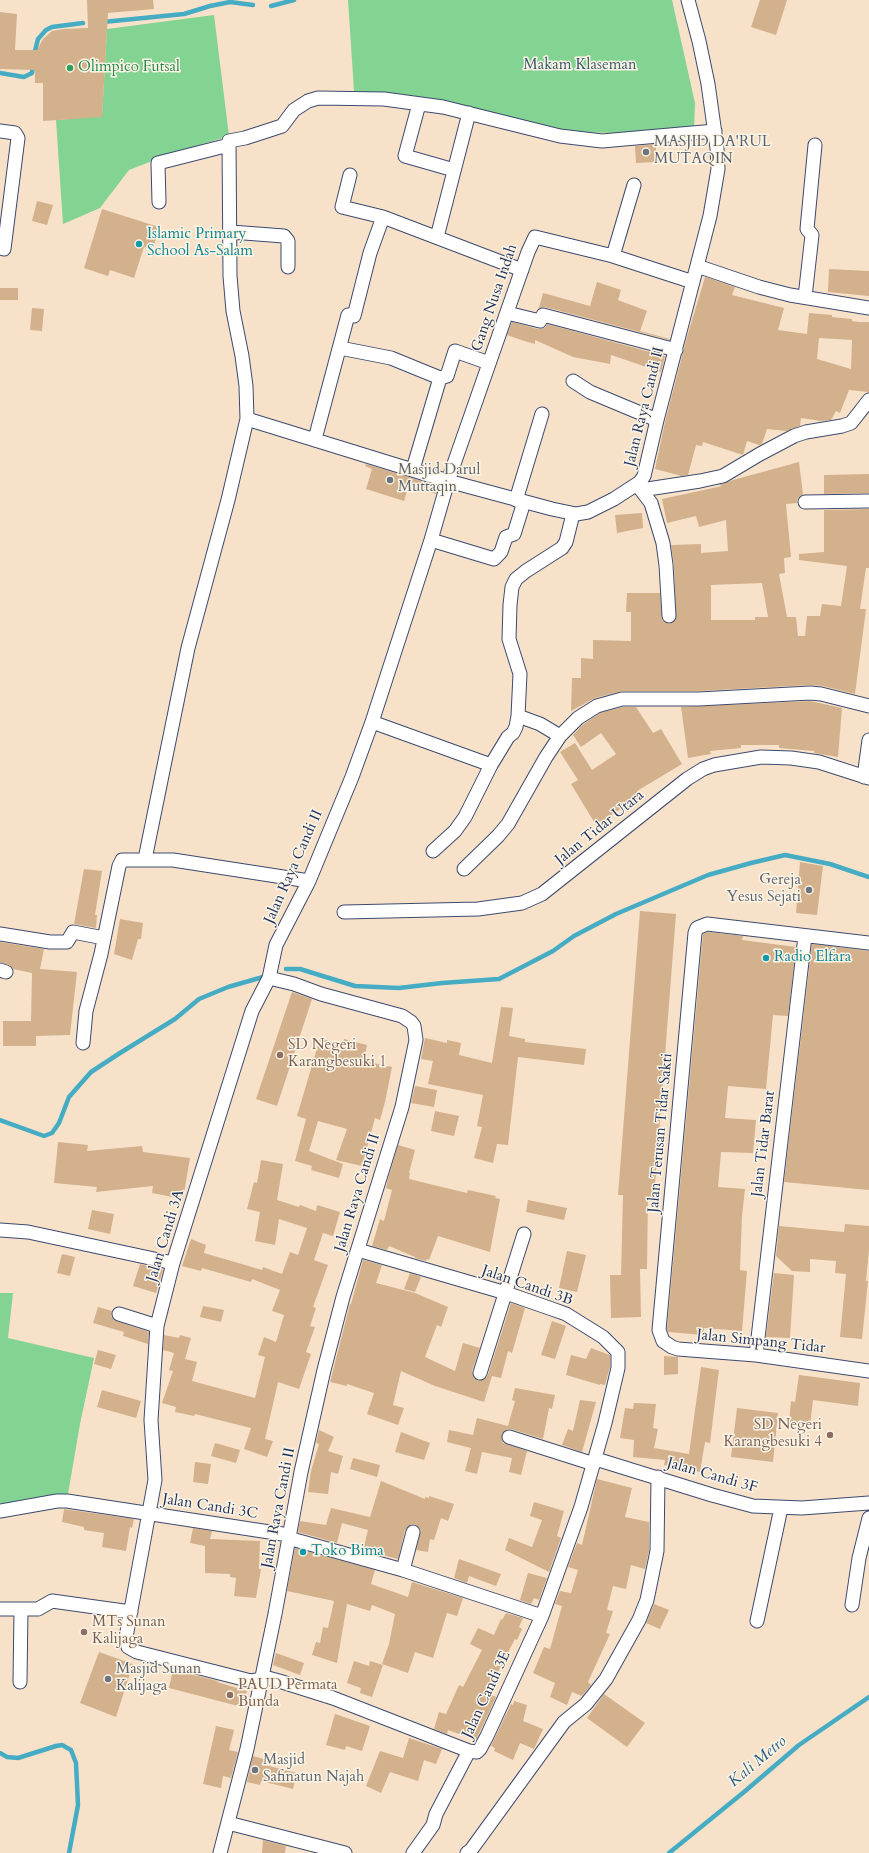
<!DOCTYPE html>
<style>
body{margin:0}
canvas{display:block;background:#f7e2c9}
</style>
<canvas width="869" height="1853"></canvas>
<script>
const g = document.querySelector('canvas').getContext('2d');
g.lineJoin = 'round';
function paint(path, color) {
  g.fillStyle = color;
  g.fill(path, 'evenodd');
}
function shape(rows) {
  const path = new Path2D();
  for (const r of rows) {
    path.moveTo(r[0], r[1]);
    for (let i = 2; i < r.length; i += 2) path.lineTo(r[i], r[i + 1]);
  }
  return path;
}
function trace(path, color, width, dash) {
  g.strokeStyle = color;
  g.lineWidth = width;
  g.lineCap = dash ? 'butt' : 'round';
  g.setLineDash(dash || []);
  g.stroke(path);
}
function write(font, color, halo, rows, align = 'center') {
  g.font = font + ' Cardo,serif';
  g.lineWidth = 3;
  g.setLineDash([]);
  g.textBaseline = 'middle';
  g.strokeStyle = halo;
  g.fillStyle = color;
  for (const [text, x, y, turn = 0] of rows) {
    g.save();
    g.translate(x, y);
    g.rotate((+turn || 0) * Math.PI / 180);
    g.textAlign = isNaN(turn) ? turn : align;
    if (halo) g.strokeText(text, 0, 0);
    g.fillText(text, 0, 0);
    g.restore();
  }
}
const green = shape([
 [348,0,672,0,695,103,694,130,617,133,572,132,436,101,354,91],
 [214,15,229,136,170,154,129,170,100,208,63,224,56,120,102,116,107,29],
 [0,1293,13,1293,8,1338,94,1358,80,1424,68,1494,0,1505]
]);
const stream = shape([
 [271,6,294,0],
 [103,22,184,14,210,6,230,2,253,5],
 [34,55,38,39,46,30,52,27,83,23],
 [0,73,24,77,32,73,33,65],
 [286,969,300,969,355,986,399,988,442,983,499,979,553,951,574,936,616,914,708,875,751,863,785,855,830,864,869,877],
 [0,1120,44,1136,52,1133,59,1123,69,1097,91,1072,120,1053,175,1019,199,999,228,987,263,977],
 [0,1753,7,1757,18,1758,56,1746,62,1745,71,1750,76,1763,78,1805,69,1853],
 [669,1853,744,1792,799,1745,869,1697]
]);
const building = shape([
 [87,0,153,0,154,9,108,13,102,117,43,121,43,83,35,83,35,70,0,69,0,12,17,14,15,50,37,50,43,39,52,31,63,29,88,28],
 [760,0,787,0,776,35,751,27],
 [656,144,656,162,636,163,635,146],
 [37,201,53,205,47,225,32,221],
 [102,209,159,227,153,249,144,247,134,278,110,270,108,276,84,268],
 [829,269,869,271,869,296,828,292],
 [705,277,735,287,732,295,784,308,778,330,807,334,809,313,832,315,832,317,852,319,852,321,859,322,869,322,869,392,849,390,840,413,836,411,831,420,821,421,801,418,800,426,786,431,767,429,762,444,759,445,747,441,743,455,703,442,702,446,696,445,688,475,682,476,655,469,665,422,687,337],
 [819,338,852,340,851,369,817,359],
 [597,282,621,290,618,300,647,311,640,331,670,339,670,340,545,307,539,308,543,293,590,306],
 [0,288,18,288,18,300,0,300],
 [32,308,44,309,42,331,30,330],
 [512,322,538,329,545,328,547,324,665,356,661,372,611,355,610,364,573,357,535,340,535,344,521,340,507,335],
 [799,462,803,494,798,498,797,503,786,504,791,557,784,558,785,573,779,574,787,617,796,617,798,636,805,636,807,616,820,616,822,604,841,606,847,566,799,560,799,554,824,552,824,510,869,509,869,568,866,568,860,609,866,609,855,694,823,686,810,685,699,691,622,691,595,698,571,711,572,678,581,678,581,658,593,659,593,640,631,641,631,612,626,612,627,593,660,593,662,620,669,624,676,620,674,565,671,545,701,544,701,553,728,551,726,520,699,527,696,516,667,523,662,499,722,486,719,485,733,480],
 [762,583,768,617,755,617,755,620,711,620,711,585],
 [366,464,438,486,436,494,409,485,404,501,366,489,372,469,365,466],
 [869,474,869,493,824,494,824,475],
 [642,513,643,528,617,533,615,515],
 [810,701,842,708,838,757,814,753,814,751,779,748,779,745,741,745,741,748,710,751,711,754,688,758,681,707],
 [623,707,636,707,653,733,661,729,682,764,637,791,642,799,624,810,622,808,596,825,571,784,578,780,560,752,575,743,592,770,616,754,601,733,581,747,573,735,581,726,600,713],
 [800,862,823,866,817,915,796,913],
 [84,869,102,871,95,915,97,915,96,928,74,924],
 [640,911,676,914,654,1197,648,1197,647,1269,640,1269,641,1317,611,1318,610,1275,621,1275,623,1195,618,1195],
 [120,919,143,923,141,939,138,939,132,960,114,954],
 [708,932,743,936,742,940,796,947,788,1016,773,1015,766,1089,728,1086,725,1118,756,1120,753,1153,721,1152,718,1187,745,1189,742,1216,740,1270,747,1271,742,1331,704,1328,703,1335,668,1332,667,1329,703,934],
 [0,942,44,949,40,969,77,972,70,1035,36,1036,36,1046,3,1046,3,1021,31,1021,32,973,13,969,9,965,0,962],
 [812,944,869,951,869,1190,784,1182],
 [292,992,312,999,277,1106,256,1099],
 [501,1007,513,1008,509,1036,525,1039,525,1042,586,1049,584,1065,518,1057,508,1145,497,1144,493,1163,474,1158,482,1127,477,1126,483,1095,428,1084,433,1061,421,1059,425,1038,447,1043,447,1040,461,1043,459,1055,492,1063],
 [320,1038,343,1046,344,1039,367,1045,364,1061,392,1067,385,1102,380,1120,375,1118,362,1166,336,1160,347,1129,318,1121,309,1151,343,1164,339,1178,311,1170,312,1166,295,1161,306,1119,297,1116],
 [415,1086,437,1090,434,1107,411,1103],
 [435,1111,459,1116,454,1136,431,1131],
 [58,1142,88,1145,87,1151,142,1146,143,1152,190,1158,183,1199,152,1193,153,1186,96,1192,97,1187,54,1183],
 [398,1145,415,1150,409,1173,410,1173,409,1179,467,1193,468,1190,496,1196,495,1198,500,1199,490,1252,438,1236,429,1260,427,1259,426,1261,415,1258,415,1257,389,1246,387,1250,372,1246,380,1219,384,1221,392,1190,386,1188,388,1179],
 [261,1160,283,1164,277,1200,299,1207,300,1205,316,1211,317,1205,340,1212,333,1236,323,1233,314,1260,328,1265,313,1307,316,1308,310,1326,315,1327,306,1352,311,1354,299,1389,278,1382,265,1439,273,1441,267,1457,244,1449,251,1428,195,1414,194,1416,175,1412,176,1407,162,1403,173,1371,169,1370,174,1353,163,1350,164,1335,179,1338,180,1335,191,1338,185,1359,197,1362,192,1381,255,1398,265,1357,258,1355,264,1337,276,1342,284,1315,272,1311,280,1290,252,1279,251,1282,202,1268,201,1271,182,1266,191,1239,206,1245,204,1253,262,1270,263,1267,282,1274,290,1252,298,1255,307,1228,279,1219,275,1245,255,1241,260,1212,247,1209,254,1182,257,1183],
 [528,1200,567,1208,564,1220,526,1212],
 [92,1210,114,1214,110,1234,88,1229],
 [845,1224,869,1226,869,1250,866,1281,868,1281,862,1339,840,1337,846,1274,835,1273,836,1261,810,1259,810,1272,792,1271,776,1256,779,1226,844,1232],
 [567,1251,586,1255,577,1292,559,1288],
 [62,1254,75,1257,70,1276,57,1273],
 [363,1260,382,1265,376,1283,415,1293,448,1307,441,1327,437,1325,425,1357,455,1371,463,1343,480,1348,472,1371,474,1378,478,1381,485,1379,488,1375,511,1303,525,1308,512,1353,508,1351,501,1378,492,1376,484,1402,435,1386,401,1371,393,1405,404,1408,398,1425,367,1414,374,1393,347,1384,347,1386,330,1382,350,1304,351,1304],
 [140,1264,163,1270,156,1293,133,1286],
 [410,1273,421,1277,415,1292,404,1289],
 [774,1273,794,1275,790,1338,766,1337],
 [203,1306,224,1310,221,1322,200,1317],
 [98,1307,112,1311,111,1316,116,1321,149,1332,148,1344,123,1336,124,1332,93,1323],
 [552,1321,566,1326,555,1359,541,1355],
 [591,1348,610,1355,610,1367,605,1385,600,1384,600,1385,566,1375,571,1355,586,1359],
 [98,1350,116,1355,111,1369,94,1364],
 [664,1356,678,1357,678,1374,664,1375],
 [701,1367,719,1370,710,1443,705,1442,700,1472,664,1465,665,1460,633,1457,634,1440,620,1438,625,1408,633,1409,634,1403,656,1404,653,1428,658,1429,654,1448,689,1454],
 [799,1375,860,1383,858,1406,813,1400,810,1425,789,1423,791,1401,795,1402],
 [515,1388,555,1395,552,1409,549,1408,543,1439,511,1429,507,1429,502,1434,503,1443,527,1451,521,1475,509,1472,512,1458,482,1452,477,1474,465,1471,471,1448,447,1442,449,1430,473,1435,477,1418,508,1426,515,1401,512,1400],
 [102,1390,141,1401,136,1418,97,1407],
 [580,1400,596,1402,582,1452,562,1445,568,1429,573,1431],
 [737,1408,778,1413,773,1462,731,1457],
 [319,1430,334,1437,328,1451,343,1456,338,1474,331,1472,328,1494,308,1492,311,1471,319,1444,316,1443],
 [401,1432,430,1443,424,1460,395,1452],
 [215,1443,240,1450,236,1463,211,1456],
 [353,1458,380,1465,377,1477,350,1469],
 [195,1462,211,1464,208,1484,193,1482],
 [597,1479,632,1488,625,1517,649,1522,649,1551,645,1569,631,1565,626,1589,613,1586,607,1610,613,1611,606,1633,610,1634,588,1682,591,1685,582,1696,572,1692,567,1705,550,1697,555,1683,533,1673,544,1647,550,1649,562,1606,555,1604,560,1591,571,1593,578,1570,568,1567,577,1543,582,1545],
 [381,1481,425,1499,425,1497,429,1498,429,1496,454,1504,448,1521,441,1518,434,1540,430,1539,428,1552,416,1550,421,1530,415,1524,411,1524,405,1530,398,1559,363,1550,368,1530,342,1523,337,1543,298,1532,300,1521,326,1525,331,1508,370,1517],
 [534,1502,564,1511,557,1536,561,1538,549,1572,505,1550,509,1538,532,1547,542,1520,530,1516],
 [64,1509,134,1519,132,1528,130,1527,126,1551,102,1547,104,1533,84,1530,84,1527,62,1522],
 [193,1528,212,1531,210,1539,260,1541,259,1569,261,1569,256,1598,234,1596,236,1578,230,1577,230,1574,205,1573,205,1546,190,1543],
 [295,1548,375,1570,371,1584,408,1597,412,1582,463,1598,457,1616,447,1613,433,1658,415,1652,408,1673,382,1664,389,1644,395,1614,372,1605,370,1611,347,1604,337,1663,312,1655,316,1642,320,1643,323,1627,328,1628,334,1601,287,1591],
 [459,1559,501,1574,496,1586,469,1576,467,1583,454,1578],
 [528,1573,547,1578,539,1600,534,1598,531,1604,520,1600],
 [654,1604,669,1610,660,1629,646,1623],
 [506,1613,523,1618,519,1627,522,1629,517,1640,515,1639,487,1693,496,1697,476,1740,448,1730,447,1734,434,1729,439,1712,446,1714,459,1685,463,1687,482,1650,470,1644,478,1628,494,1635,501,1619,502,1620],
 [99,1652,133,1664,116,1717,80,1703],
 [276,1653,304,1663,300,1675,273,1665],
 [354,1661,369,1666,370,1661,383,1665,372,1697,360,1693,361,1688,347,1683],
 [173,1670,218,1681,217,1682,247,1691,242,1707,169,1688],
 [604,1694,645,1723,627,1747,587,1718],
 [514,1701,527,1705,523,1721,543,1729,534,1749,520,1743,513,1760,494,1751,495,1748,491,1746,511,1704,513,1705],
 [335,1714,370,1726,362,1751,346,1746,345,1750,326,1745],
 [216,1726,234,1730,229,1750,238,1752,231,1778,223,1776,221,1788,203,1784],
 [409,1738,442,1749,436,1764,424,1760,418,1781,390,1772,381,1793,366,1786,380,1751,403,1758],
 [253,1756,267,1760,265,1765,297,1773,293,1789,261,1781,260,1785,247,1782],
 [263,1840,286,1846,285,1853,262,1853]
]);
const minor = shape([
 [419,104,405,156,454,170],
 [0,131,15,133,18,138,4,249,0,248],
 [350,175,342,207,383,217,522,270],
 [159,202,158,163,229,145],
 [231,232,284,236,288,241,288,267],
 [437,237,469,113],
 [613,256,634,185],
 [697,266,759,287,790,295,869,308],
 [805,297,812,235,807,229,815,145],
 [507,313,540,321,543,315,676,350],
 [340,348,391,358,440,378],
 [573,381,590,392,657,420],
 [247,419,246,386,242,356,233,311,230,276,229,141,245,138,282,126,294,110,308,101,318,98,384,99,443,107,560,136,602,141,715,131],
 [315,439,348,315,354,316,370,253,383,217],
 [413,469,440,378,447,376,455,351,489,363],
 [640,482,641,490,700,481,723,476,760,454,794,436,806,432,842,426,851,423,869,400],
 [641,490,651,503,663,543,666,565,669,616],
 [516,500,542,414],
 [805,502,869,501],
 [431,540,494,559,501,552,506,537,514,534,524,502],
 [518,716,540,724,560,736],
 [372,722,491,765,508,737,513,733,516,727,518,716,520,674,509,639,510,605,512,587,516,579,526,571,562,548,566,542,573,514],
 [864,777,869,740],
 [433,851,455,831,465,817,491,765],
 [145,859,188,648,228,500,247,419,448,481,528,252,535,237,613,256,693,282],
 [464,869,498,836,508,824,546,757,560,736,578,718,597,706,622,699,699,699,810,693,821,694,869,706],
 [344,912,478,909,522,903,542,894,687,779,703,769,714,765,761,757,791,758,819,762,869,778],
 [0,934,50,942,67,942,73,932,104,938],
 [869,943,707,924,697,928,695,933,659,1330,663,1341,672,1347,678,1349,756,1355,869,1371],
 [0,970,6,972],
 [83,1043,86,1011,101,954,119,866,122,860,173,860,309,881],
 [0,1230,28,1232,173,1263],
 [358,1250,506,1293,552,1309,566,1314,603,1337,618,1352,618,1368,605,1423,581,1507,542,1616,487,1736,480,1749,477,1752,469,1751,333,1698,279,1681,268,1678,251,1681,137,1652,128,1647,126,1637,155,1480,151,1420,157,1326,173,1263,252,1011,269,978,276,945,309,881,352,777,372,722,431,540,448,481,552,509,576,514,588,512,614,499,640,482,644,476,657,420,710,216,718,169,717,148,708,84,699,41,688,0],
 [119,1314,157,1326],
 [756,1355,805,936],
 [480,1373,524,1234],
 [509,1437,594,1464],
 [596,1459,712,1495,753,1506,802,1508,869,1503],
 [0,1511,57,1501,67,1501,289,1535],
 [288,1538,403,1570,542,1616],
 [403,1570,413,1532],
 [852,1605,859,1558,869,1518],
 [0,1609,38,1609,52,1601,131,1612],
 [757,1621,781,1508],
 [20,1682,21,1609],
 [228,1823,345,1853],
 [220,1853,247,1749,275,1614,301,1472,324,1370,343,1297,402,1107,416,1040,414,1026,411,1022,402,1016,321,994,294,984,269,978],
 [413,1853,433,1825,436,1814,469,1751],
 [467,1853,471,1850,564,1722,586,1704,606,1679,639,1620,647,1600,657,1551,658,1477]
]);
const markers = [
 [70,68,4,"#2e9e5b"],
 [646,152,4,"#6b7280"],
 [139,244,4,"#0f9aa8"],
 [390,480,4,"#6b7280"],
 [809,890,4,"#6b7280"],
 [766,958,4,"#0f9aa8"],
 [280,1055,4,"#8d6e63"],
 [830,1435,4,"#8d6e63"],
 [303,1552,4,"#0f9aa8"],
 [84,1632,4,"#8d6e63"],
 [108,1679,4,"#6b7280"],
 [230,1695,4,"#8d6e63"],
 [255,1770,4,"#6b7280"]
];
const parkNames = [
 ["Makam Klaseman",580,66]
];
const leisureNames = [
 ["Olimpico Futsal",78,68]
];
const worshipNames = [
 ["MASJID DA'RUL",654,143],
 ["MUTAQIN",654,160],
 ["Masjid Darul",398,471],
 ["Muttaqin",398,488],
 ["Gereja",801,881,"right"],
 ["Yesus Sejati",801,898,"right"],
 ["Masjid Sunan",116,1670],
 ["Kalijaga",116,1687],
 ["Masjid",263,1761],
 ["Safinatun Najah",263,1778]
];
const cultureNames = [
 ["Islamic Primary",147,235],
 ["School As-Salam",147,252],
 ["Radio Elfara",774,958],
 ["Toko Bima",311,1552]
];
const streetNames = [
 ["Gang Nusa Indah",495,298,-71],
 ["Jalan Raya Candi II",645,407,-76],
 ["Jalan Tidar Utara",600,828,-39],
 ["Jalan Raya Candi II",294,867,-66],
 ["Jalan Terusan Tidar Sakti",661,1133,-85],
 ["Jalan Tidar Barat",764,1144,-83],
 ["Jalan Raya Candi II",358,1193,-73],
 ["Jalan Candi 3A",166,1236,-73],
 ["Jalan Candi 3B",527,1286,19],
 ["Jalan Simpang Tidar",761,1342,6],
 ["Jalan Candi 3F",712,1476,16],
 ["Jalan Candi 3C",210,1507,9],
 ["Jalan Raya Candi II",279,1508,-79],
 ["Jalan Candi 3E",487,1695,-65]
];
const educationNames = [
 ["SD Negeri",288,1046],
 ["Karangbesuki 1",288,1063],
 ["SD Negeri",822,1426,"right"],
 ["Karangbesuki 4",822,1443,"right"],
 ["MTs Sunan",92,1623],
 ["Kalijaga",92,1640],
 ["PAUD Permata",238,1686],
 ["Bunda",238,1703]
];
const waterNames = [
 ["Kali Metro",758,1762,-40]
];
paint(green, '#83d393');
trace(stream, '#45acc4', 4.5);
paint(building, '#d3b18c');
trace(minor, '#3c4a6e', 15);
trace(minor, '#fff', 13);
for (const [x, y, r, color] of markers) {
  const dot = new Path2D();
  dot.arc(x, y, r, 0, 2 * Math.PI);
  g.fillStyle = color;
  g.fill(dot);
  trace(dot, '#fcf5e5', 1.5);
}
write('15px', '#35586b', '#fcf5e5', parkNames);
write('15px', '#27864d', '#fcf5e5', leisureNames, 'left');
write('15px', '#5b616d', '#fcf5e5', worshipNames, 'left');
write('15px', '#0d838f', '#fcf5e5', cultureNames, 'left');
write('15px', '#1b2f5e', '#fcf5e5', streetNames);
write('15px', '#785e54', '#fcf5e5', educationNames, 'left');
write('italic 16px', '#2a5b82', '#fcf5e5', waterNames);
</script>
